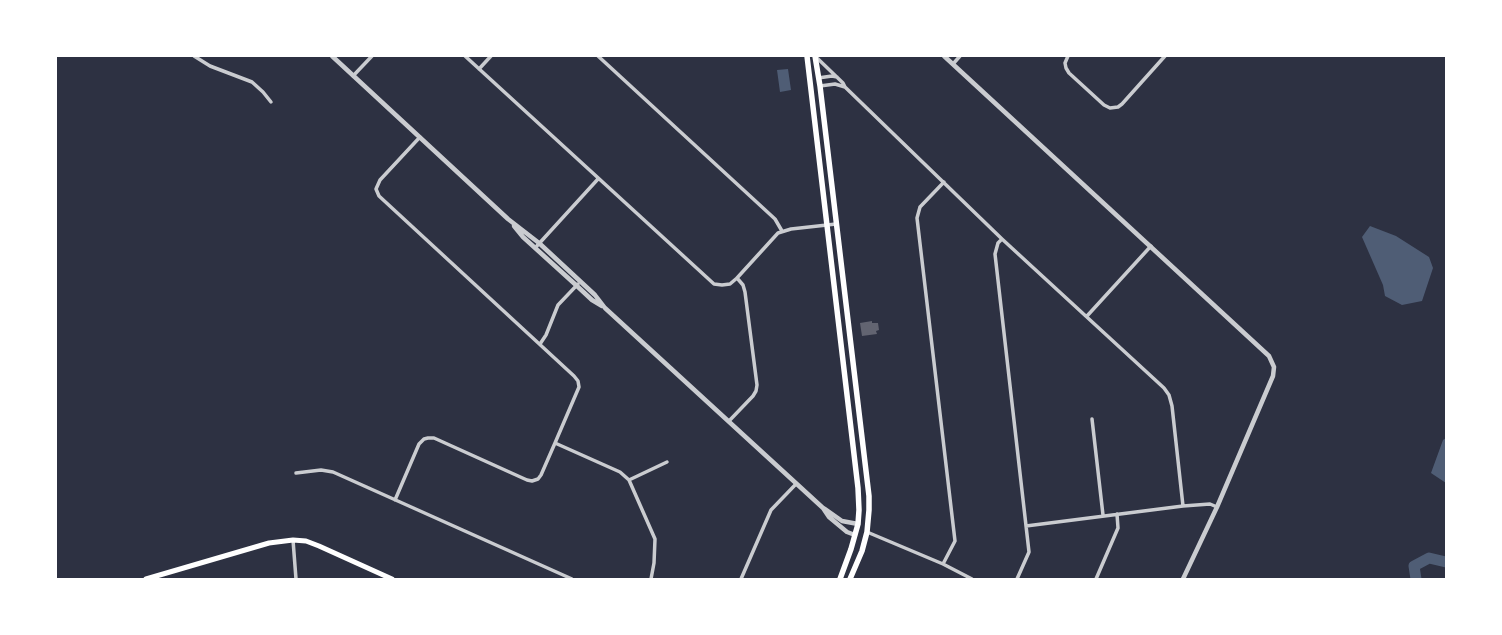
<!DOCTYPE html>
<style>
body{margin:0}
#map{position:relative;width:1502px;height:635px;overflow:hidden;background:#2d3142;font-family:Poppins,sans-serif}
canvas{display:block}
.frame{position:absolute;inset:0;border:57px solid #fff;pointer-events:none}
</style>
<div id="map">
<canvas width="1502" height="635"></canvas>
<div class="frame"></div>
</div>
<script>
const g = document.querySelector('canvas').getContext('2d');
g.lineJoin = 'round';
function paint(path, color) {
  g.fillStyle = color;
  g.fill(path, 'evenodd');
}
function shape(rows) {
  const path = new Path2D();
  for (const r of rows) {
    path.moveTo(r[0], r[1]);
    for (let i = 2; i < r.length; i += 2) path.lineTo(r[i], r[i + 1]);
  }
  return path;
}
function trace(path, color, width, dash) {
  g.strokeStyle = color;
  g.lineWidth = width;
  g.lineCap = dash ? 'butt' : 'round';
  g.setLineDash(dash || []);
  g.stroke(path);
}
const water = shape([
 [788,69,791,90,780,92,777,70],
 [1370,226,1396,236,1429,257,1433,268,1422,301,1402,305,1385,296,1383,285,1362,237],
 [1446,438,1446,483,1431,473,1443,440]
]);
const river = shape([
 [1416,579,1414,566,1429,558,1446,562]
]);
const building = shape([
 [872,321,872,323,878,323,879,330,876,331,877,334,862,336,860,323]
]);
const minor = shape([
 [194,56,210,66,252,82,263,92,271,102],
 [465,56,714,284,722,285,730,284,737,278],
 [598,56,775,219,782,231],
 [1068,56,1065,63,1066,68,1069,73,1104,105,1110,108,1118,107,1122,104,1165,56],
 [816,57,843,83,845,87,1002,239,1164,388,1169,395,1172,406,1183,506],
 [953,64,960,56],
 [479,69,491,56],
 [353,76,372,56],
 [818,78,832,76,837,77],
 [820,86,835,84,845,87],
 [1002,239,998,243,995,254,1029,552,1017,579],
 [535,248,598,179],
 [1087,316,1151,246],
 [540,344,546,335,558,305,578,284],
 [1092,419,1103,515],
 [729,421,753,396,756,391,757,385,745,292,743,285,737,278,778,233,791,229,836,224],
 [555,443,620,472,629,480,655,539,654,563,651,579],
 [296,473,321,470,333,472,572,579],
 [629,480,667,462],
 [395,500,419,444,424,439,428,438,434,438,527,480,532,481,538,479,541,475,555,443,579,387,578,381,574,376,379,196,376,189,380,180,420,137],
 [1026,526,1183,506,1210,504,1217,507],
 [867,532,943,564,972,579],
 [293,540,296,579],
 [943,564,955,541,917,218,920,207,944,182],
 [741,579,771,510,796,484],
 [1096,579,1118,528,1117,514]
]);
const tertiary = shape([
 [332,56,508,219,539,243,595,295,605,308,823,508,829,517,847,532,855,535],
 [944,56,1269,356,1274,367,1273,376,1217,507,1183,579],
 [514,226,523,237,577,286,592,300,602,306],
 [825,509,842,521,858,524]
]);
const secondary = shape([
 [146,579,269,543,293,540,306,541,319,546,392,579]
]);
const primary = shape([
 [807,56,858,488,859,510,858,524,851,549,840,579],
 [815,56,820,86,869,496,869,510,867,532,862,551,850,579]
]);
paint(water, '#4f5d75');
trace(river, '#4f5d75', 11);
paint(building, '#626471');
trace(minor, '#caccd0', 3.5);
trace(tertiary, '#caccd0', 4.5);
trace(secondary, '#fff', 5);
trace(primary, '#fff', 5.5);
</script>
